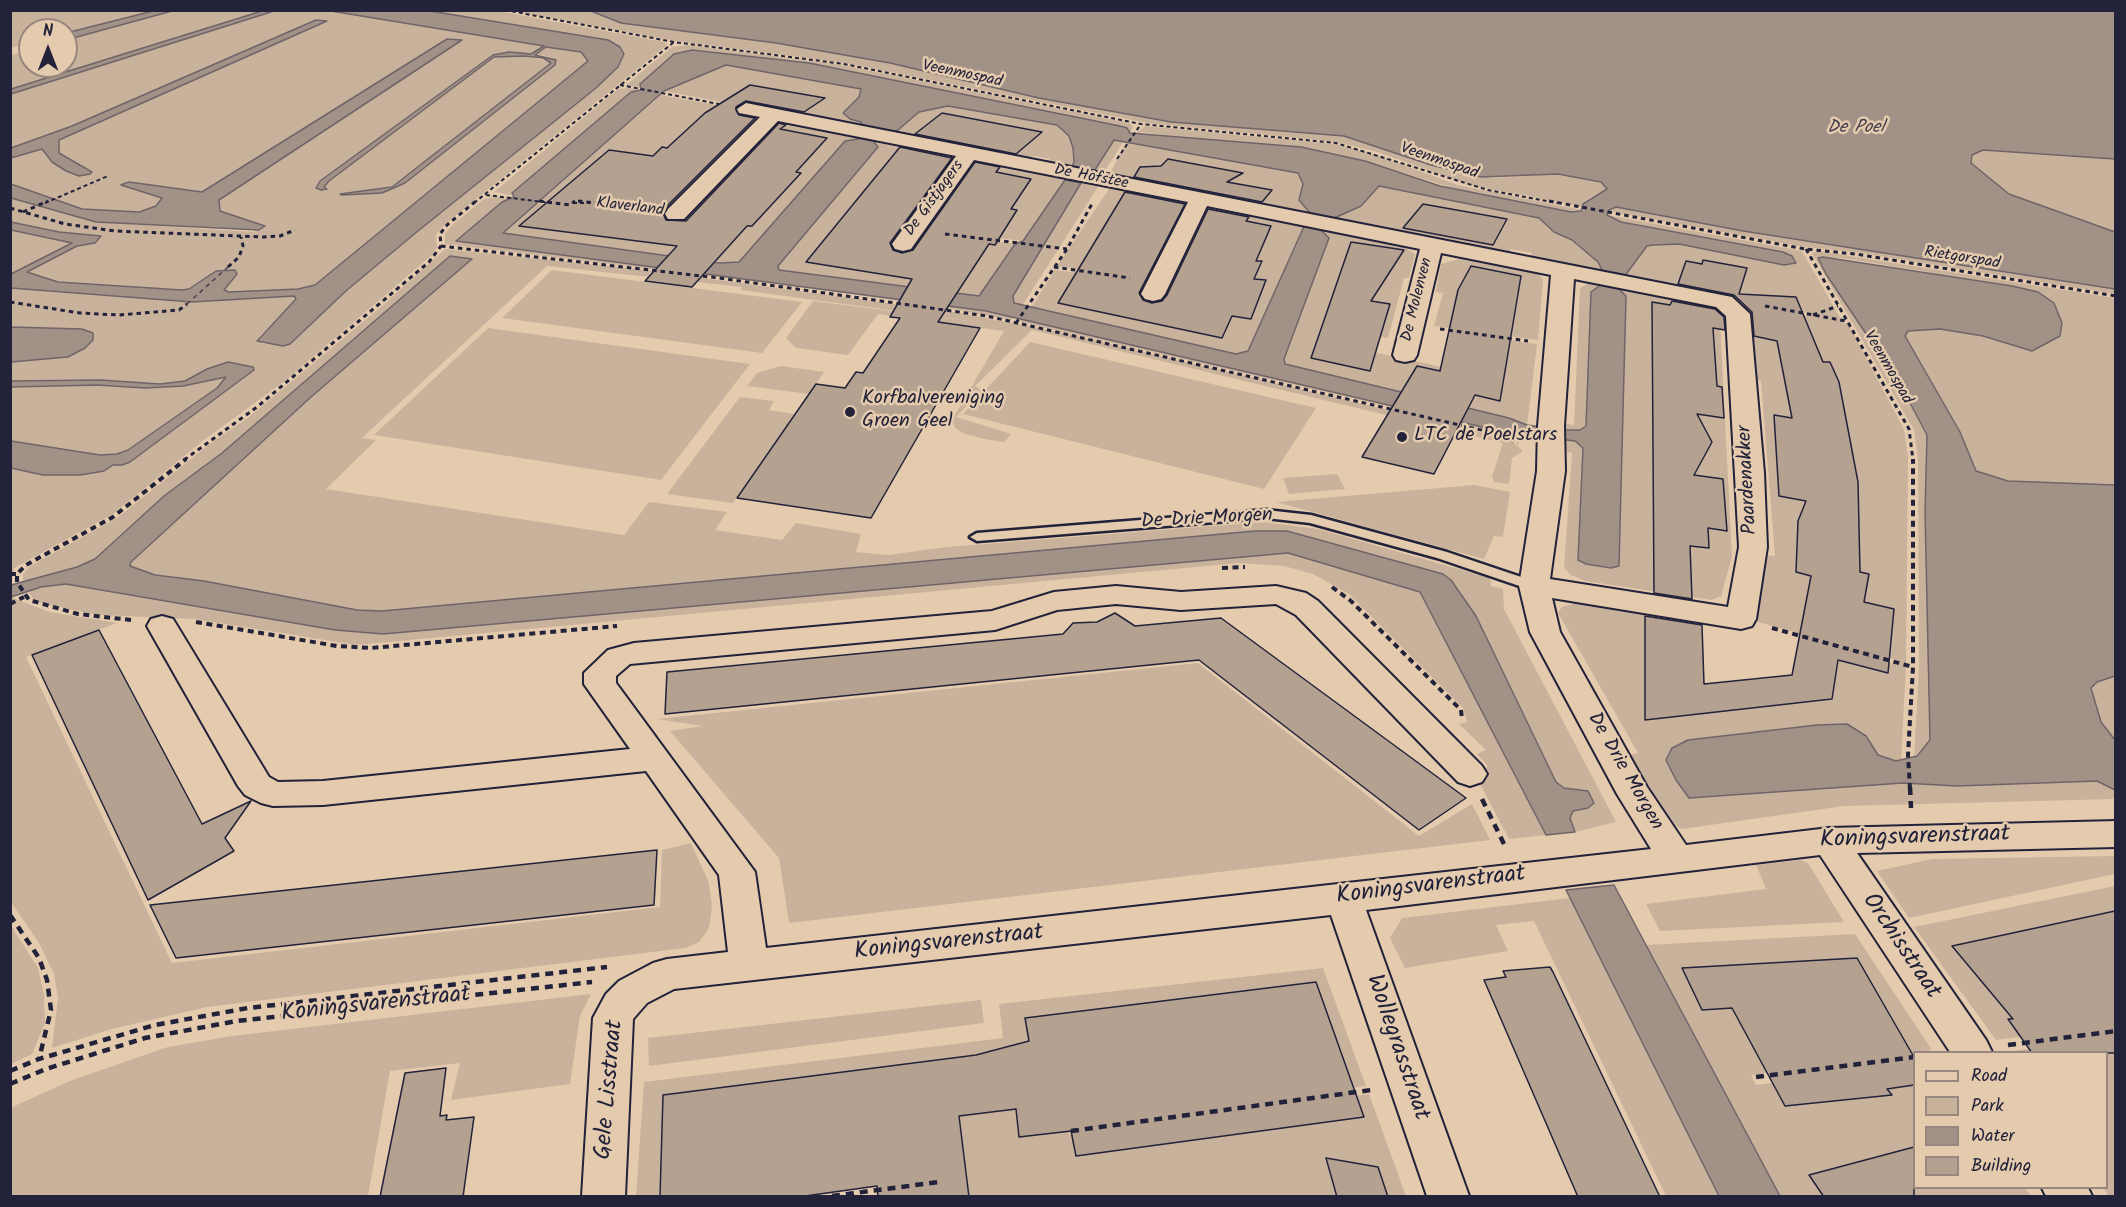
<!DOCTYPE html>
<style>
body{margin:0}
#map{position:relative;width:2126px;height:1207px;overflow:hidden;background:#e5cbad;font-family:Kalam,sans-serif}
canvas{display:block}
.frame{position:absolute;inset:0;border:12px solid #22223b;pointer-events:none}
.legend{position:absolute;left:1913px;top:1051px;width:195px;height:138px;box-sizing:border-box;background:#e5cbad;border:2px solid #97877f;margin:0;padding:8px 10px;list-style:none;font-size:18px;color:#22223b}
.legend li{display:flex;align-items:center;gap:12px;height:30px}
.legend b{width:30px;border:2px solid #97877f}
.north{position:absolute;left:18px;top:18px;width:60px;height:60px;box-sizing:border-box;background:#e5cbad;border:2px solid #97877f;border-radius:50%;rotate:0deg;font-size:16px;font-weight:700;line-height:24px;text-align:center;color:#22223b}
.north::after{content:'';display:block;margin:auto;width:21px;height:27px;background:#22223b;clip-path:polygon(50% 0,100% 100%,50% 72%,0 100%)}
</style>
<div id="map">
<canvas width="2126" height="1207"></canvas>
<div class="frame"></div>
<ul class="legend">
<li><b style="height:8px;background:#e5cbad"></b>Road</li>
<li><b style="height:16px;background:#c9b29c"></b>Park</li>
<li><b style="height:16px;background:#a29186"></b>Water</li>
<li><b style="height:16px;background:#b5a190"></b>Building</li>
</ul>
<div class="north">N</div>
</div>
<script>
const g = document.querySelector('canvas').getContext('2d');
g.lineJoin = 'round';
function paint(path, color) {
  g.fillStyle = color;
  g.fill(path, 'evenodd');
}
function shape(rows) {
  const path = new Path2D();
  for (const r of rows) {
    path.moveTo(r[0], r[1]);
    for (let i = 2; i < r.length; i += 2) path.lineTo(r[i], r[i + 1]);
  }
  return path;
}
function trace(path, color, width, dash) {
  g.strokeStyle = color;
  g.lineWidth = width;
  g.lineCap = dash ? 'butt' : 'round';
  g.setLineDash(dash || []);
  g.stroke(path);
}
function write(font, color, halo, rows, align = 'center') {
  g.font = font + ' Kalam,sans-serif';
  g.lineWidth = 5;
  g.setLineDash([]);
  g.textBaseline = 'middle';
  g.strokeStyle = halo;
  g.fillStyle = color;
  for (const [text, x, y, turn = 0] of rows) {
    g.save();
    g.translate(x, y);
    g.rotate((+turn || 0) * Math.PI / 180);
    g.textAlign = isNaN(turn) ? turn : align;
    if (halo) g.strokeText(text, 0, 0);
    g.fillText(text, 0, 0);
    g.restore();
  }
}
const green = shape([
 [11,11,153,11,66,33,66,30,30,30,30,43,11,48],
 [172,11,266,11,11,89,10,55,30,50,30,66,66,66,66,40],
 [269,11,331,11,544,46,531,54,509,52,493,55,320,181,316,188,324,187,329,181,494,57,525,56,551,62,392,187,366,193,345,193,342,195,382,193,405,183,555,65,546,56,535,54,546,47,581,52,588,61,315,285,298,289,229,292,224,290,237,275,234,270,216,271,189,289,167,290,58,282,27,272,77,246,95,243,11,222,10,198,96,222,254,232,262,224,224,214,220,211,219,200,462,40,447,39,211,188,197,193,122,185,162,198,156,206,146,210,122,212,82,209,11,184,11,158,34,149,42,149,46,155,92,171,59,153,59,140,327,20,316,20,72,126,11,148,11,94],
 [430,11,498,11,664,42,667,45,444,225,436,235,437,247,432,255,285,381,204,440,113,514,14,568,11,580,11,468,43,475,80,475,104,471,112,465,122,465,254,369,253,367,228,362,207,369,185,381,150,384,100,380,11,381,11,362,68,357,85,348,93,340,93,333,82,329,11,327,11,288,192,302,295,296,297,298,258,338,263,344,290,344,347,290,618,67,620,47,608,40],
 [513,11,591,11,621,23,776,43,890,63,1039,98,1171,122,1344,136,1461,173,1493,178,1558,174,1601,182,1607,189,1590,198,1583,203,1584,207,1474,186,1377,152,1337,142,1147,123,845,63,676,41],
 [688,45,842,65,1130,123,1133,127,1130,133,1127,128,1120,126,809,63,699,50,678,52,642,88,626,85,672,47],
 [726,65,862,89,850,119,861,122,863,129,664,91],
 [628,88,641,90,631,92,584,132,513,193,515,196,494,192,618,89],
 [661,95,738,109,734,114,752,122,738,137,568,203,539,200],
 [948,106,1057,125,1069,136,1073,148,1074,162,1071,169,1045,165,1050,159,1033,156,1028,161,892,134,919,112],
 [777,126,793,126,858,139,736,264,503,233,535,203,691,227,753,152,749,152,770,129],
 [1145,126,1335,144,1373,154,1458,185,1582,210,1571,212,1463,191,1365,161,1301,147,1217,142,1142,132,1135,134],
 [1112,141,1124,141,1102,175,1093,173],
 [873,142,942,156,947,159,885,242,890,248,907,250,903,255,926,258,937,235,1015,244,981,294,973,296,779,270,778,266,878,148],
 [1127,142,1294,171,1301,177,1303,185,1299,200,1310,213,1309,216,1108,177],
 [1983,150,2115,159,2115,232,2009,194,1971,163,1972,155],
 [990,166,1065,180,1023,241,934,230,961,187,956,186,967,174],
 [1081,183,1098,187,1022,306,1013,303,1013,296],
 [1379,186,1539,218,1554,232,1579,245,1598,262,1605,274,1530,259,1532,253,1511,249,1508,255,1330,220,1361,206],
 [1109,189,1179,203,1139,278,1057,266],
 [495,197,511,199,502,202,457,241,986,311,1015,316,1011,320,936,306,786,285,445,244,445,234,451,226,484,199],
 [1616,207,1743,231,2115,289,2115,294,1855,252,1805,247,1608,211],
 [1222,211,1303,227,1248,351,1236,354,1031,308,1055,270,1115,278,1109,289,1194,304,1194,248,1189,248,1204,216],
 [1607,215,1802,251,1843,323,1848,324,1904,429,1908,457,1906,666,1901,760,1896,761,1878,755,1866,736,1847,724,1817,725,1688,740,1666,760,1680,787,1903,783,1957,786,2097,781,2115,790,2115,799,1844,806,1682,829,1668,822,1629,755,1638,753,1558,613,1562,607,1581,602,1645,611,1645,720,1832,699,1840,649,1899,665,1900,661,1747,619,1765,555,1775,556,1761,381,1756,380,1743,303,1807,316,1807,313,1624,277,1647,246,1653,245,1679,244,1790,265,1796,263,1744,244,1621,222],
 [11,230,70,241,72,243,11,274],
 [1320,230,1401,245,1415,254,1409,278,1404,278,1388,338,1365,335,1360,349,1456,370,1453,332,1537,344,1527,425,1509,418,1285,364,1284,359],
 [445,249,646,270,960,313,1064,333,1489,434,1514,443,1523,451,1512,458,1509,484,1494,482,1492,477,1503,443,1032,330,975,386,981,390,956,417,1011,434,1004,442,984,439,963,433,955,428,952,420,1004,331,878,314,848,355,796,348,786,338,813,301,992,324,741,290,742,287,547,266,362,438,376,440,326,489,624,535,649,502,727,512,715,530,782,540,796,523,861,534,856,552,888,555,947,547,1263,522,1318,529,1490,578,1491,586,1503,589,1504,609,1616,822,1575,832,1570,818,1573,811,1588,808,1583,790,1564,788,1556,782,1476,616,1451,580,1443,574,1300,534,1255,531,382,611,357,610,204,581,155,575,130,566,131,562,311,397,471,259,450,257,222,453,164,496,95,559,77,567,23,582,23,574,30,566,117,518,212,442,249,417,383,305],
 [1818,251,2115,298,2115,485,2008,481,1976,471,1960,432,1905,336,1908,331,1940,329,1983,336,2032,351,2060,336,2012,286,1843,258,1818,258,1901,386,1927,435,1925,511,1930,740,1914,757,1919,668,1918,459,1914,430,1812,253],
 [1459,259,1539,274,1543,280,1538,340,1434,326,1443,293,1436,292,1441,264],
 [552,270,802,302,762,353,502,318],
 [1589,283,1599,286,1591,292,1586,426,1580,430,1561,430,1562,423,1574,425,1580,288],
 [1619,289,1707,307,1716,312,1720,320,1732,557,1721,596,1712,600,1585,581,1571,575,1564,568,1572,453,1559,450,1561,438,1575,441,1583,448,1578,560,1619,566,1626,297],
 [1022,318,1500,431,1525,433,1524,442,1491,431,1365,401,1021,322],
 [488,328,750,364,661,480,374,435],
 [1030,342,1316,408,1264,489,963,414],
 [781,366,824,372,809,394,747,386,757,373],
 [227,377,217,388,142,443,117,454,88,454,11,441,10,387,97,385,145,388,183,386],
 [740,397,774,401,769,410,794,414,733,503,667,494],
 [1337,474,1345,489,1289,494,1283,478],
 [1474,485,1510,492,1503,537,1494,536,1484,559,1276,502],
 [1263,553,1288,553,1420,592,1546,835,1509,839,1477,778,1488,766,1477,754,1486,750,1459,724,1467,722,1463,708,1349,594,1313,574,1284,566,1239,563,356,645,194,619,99,615,44,604,34,600,28,591,50,585,66,584,363,633],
 [10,597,50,612,117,623,26,657,172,963,660,907,662,850,691,843,709,883,712,907,709,928,699,942,685,948,207,1007,112,1029,52,1048,58,998,54,974,39,943,11,902],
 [1198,663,1419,836,1472,804,1490,840,789,923,779,858,670,731,703,726,657,719],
 [2115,676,2115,740,2101,722,2091,688,2097,682],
 [2115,856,2115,874,1909,918,1877,871,1932,859],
 [1801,860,1808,863,1844,922,1660,931,1646,904,1766,889,1756,865],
 [2115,886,2115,1025,1996,1040,1914,927],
 [1570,898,1719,1196,1666,1196,1534,921,1496,925,1508,951,1405,968,1390,938,1402,918],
 [10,924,38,968,44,995,45,1023,32,1054,11,1064],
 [1855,934,1932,1050,1751,1075,1756,1085,1914,1064,1914,1188,2025,1188,2031,1196,1780,1196,1646,945],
 [1323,968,1366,1086,1068,1127,1069,1135,1369,1094,1406,1196,865,1196,943,1185,942,1178,801,1196,636,1196,644,1082,1003,1038,999,1004],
 [591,994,580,1016,570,1084,451,1100,460,1063,390,1071,368,1196,11,1196,10,1108,72,1080,168,1047,232,1036],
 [981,1000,984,1023,649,1066,648,1038],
 [2115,1037,2115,1196,2109,1196,2103,1188,2106,1188,2106,1052,2005,1052]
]);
const water = shape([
 [153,11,172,11,66,40,66,33,153,11],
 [262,11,271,12,11,94,11,89,262,11],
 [331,11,430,11,608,40,620,47,624,54,618,67,596,88,418,231,347,290,290,344,283,346,257,341,296,299,294,296,192,302,11,288,11,274,72,243,11,230,11,222,59,232,101,236,95,243,77,246,27,272,58,282,182,290,189,289,216,271,235,270,237,274,224,290,229,292,298,289,315,285,588,61,581,52,546,47,535,55,556,60,555,65,405,183,382,193,342,195,340,194,392,187,551,63,543,58,525,56,494,57,329,181,324,187,327,189,321,190,316,188,320,181,493,55,509,52,531,54,544,46,331,11],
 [591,11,2115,11,2115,159,1983,150,1972,155,1971,163,2009,194,2115,232,2115,289,1743,231,1616,207,1609,210,1607,215,1621,222,1783,252,1792,256,1796,263,1784,265,1679,244,1653,245,1647,246,1624,277,1619,289,1626,296,1619,566,1611,568,1586,564,1578,560,1583,448,1575,441,1508,433,986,311,456,241,502,202,514,197,512,193,631,92,641,90,640,84,674,54,692,50,809,63,1120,126,1127,128,1130,133,1301,147,1365,161,1440,186,1571,212,1581,211,1583,204,1607,189,1601,182,1558,174,1481,177,1431,165,1344,136,1171,122,1039,98,890,63,776,43,621,23,591,11],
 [726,65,861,89,859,97,843,113,850,119,861,122,863,129,858,139,845,141,739,262,720,263,503,233,664,91,726,65],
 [948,106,1057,125,1069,136,1073,148,1074,162,1071,169,1093,173,1114,140,1298,173,1303,184,1299,200,1310,213,1248,351,1236,354,1014,303,1013,296,1081,183,1065,180,1023,241,1015,244,979,296,779,270,778,266,878,147,874,142,898,130,919,112,948,106],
 [1379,186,1539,218,1554,232,1572,240,1598,262,1604,274,1599,286,1591,292,1586,426,1580,430,1561,430,1527,425,1509,418,1285,364,1284,359,1329,238,1321,230,1330,220,1361,206,1379,186],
 [316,20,327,21,59,140,59,153,92,172,90,174,79,176,66,171,52,162,42,149,11,158,11,148,72,126,316,20],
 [447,39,462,40,219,200,220,211,265,226,259,230,96,222,11,198,11,184,82,209,139,212,156,206,162,198,121,185,123,184,129,182,202,192,447,39],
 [450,256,472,259,311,397,131,562,130,566,155,575,204,581,357,610,382,611,937,560,1255,531,1287,531,1443,574,1451,580,1476,616,1556,782,1564,788,1588,791,1594,803,1588,808,1573,811,1570,818,1575,832,1546,835,1420,592,1288,553,383,634,335,630,66,584,41,587,11,597,11,585,77,567,95,559,164,496,222,453,450,256],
 [1823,257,2012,286,2038,292,2054,303,2062,323,2060,336,2032,351,1983,336,1940,329,1908,331,1905,336,1960,432,1976,471,2008,481,2115,485,2115,676,2097,682,2091,688,2101,722,2115,740,2115,790,2097,781,1957,786,1903,783,1689,798,1676,780,1666,760,1672,748,1688,740,1817,725,1847,724,1866,736,1878,755,1896,761,1917,756,1930,740,1925,511,1927,435,1901,386,1826,274,1818,258,1823,257],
 [10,327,82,329,93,333,93,340,85,348,68,357,11,362,10,327],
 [228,362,253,367,254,370,130,462,122,465,113,465,104,471,80,475,43,475,11,468,11,441,100,455,117,454,128,450,217,388,226,377,183,386,145,388,97,385,11,387,11,381,100,380,160,384,185,381,207,369,228,362],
 [1614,885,1646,945,1780,1196,1719,1196,1566,890,1614,885]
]);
const ferry = shape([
 [187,304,228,267]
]);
const building = shape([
 [750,85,825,98,804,112,746,101,736,107,739,115,755,118,666,207,663,213,666,220,686,221,779,123,786,125,780,129,827,138,796,172,801,173,752,226,747,226,692,287,645,281,677,246,519,226,609,150,653,156,662,147,667,148,705,113,750,85],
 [942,113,1042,132,1016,154,915,134,942,113],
 [900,147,952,158,890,243,893,250,902,253,913,250,975,162,1000,167,996,172,1031,179,1011,209,1017,210,995,245,989,244,938,322,980,328,871,518,737,498,816,384,845,388,856,372,863,373,900,318,890,317,912,279,806,262,900,147],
 [1168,159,1243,173,1227,182,1272,190,1262,202,1134,177,1140,167,1161,166,1168,159],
 [1125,192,1185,204,1139,293,1143,300,1152,303,1162,301,1167,295,1208,209,1249,217,1246,221,1271,226,1256,261,1262,261,1254,279,1266,280,1251,319,1232,316,1222,338,1058,303,1125,192],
 [1423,204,1507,219,1493,245,1403,228,1423,204],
 [1351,242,1404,250,1371,301,1390,304,1370,371,1311,358,1351,242],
 [1703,260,1747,268,1739,294,1796,297,1823,362,1830,362,1839,382,1858,482,1860,572,1869,574,1864,602,1894,609,1888,673,1838,660,1832,699,1645,720,1645,616,1702,625,1704,684,1792,675,1811,576,1796,572,1798,521,1806,501,1779,496,1774,415,1792,418,1777,341,1754,336,1752,312,1734,295,1678,284,1686,261,1702,264,1703,260],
 [1471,266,1521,276,1500,401,1475,395,1434,474,1362,457,1417,366,1440,371,1458,290,1471,266],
 [1672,301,1715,309,1724,317,1725,330,1713,328,1717,386,1722,387,1724,418,1697,414,1712,442,1694,475,1723,479,1727,531,1708,528,1709,548,1690,546,1692,599,1654,593,1652,302,1670,305,1672,301],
 [1115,613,1135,626,1221,618,1466,798,1419,830,1199,660,665,714,667,672,1063,634,1073,623,1097,622,1115,613],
 [99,630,202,824,251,801,225,838,234,851,148,900,32,655,99,630],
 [657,850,654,905,176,958,150,905,657,850],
 [2115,911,2115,1053,2032,1053,2008,1019,2013,1019,1952,946,2115,911],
 [1857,958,1914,1057,1914,1085,1887,1089,1892,1095,1785,1106,1732,1008,1702,1010,1682,968,1857,958],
 [1550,967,1553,972,1660,1197,1578,1197,1484,980,1506,977,1503,971,1550,967],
 [1316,982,1364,1117,1076,1156,1071,1131,1019,1137,1016,1109,959,1116,969,1197,878,1197,877,1186,798,1197,660,1197,663,1095,976,1055,1029,1041,1025,1018,1316,982],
 [446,1068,440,1116,447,1115,446,1120,474,1117,463,1197,380,1197,405,1073,446,1068],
 [1914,1147,1914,1197,1824,1197,1809,1175,1914,1147],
 [1326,1158,1378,1167,1388,1197,1337,1197,1326,1158]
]);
const pathFar3 = shape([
 [505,10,674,42,844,64,1141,124,1336,143,1488,190,1557,203],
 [620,85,719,104],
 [1117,159,1141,124],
 [486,195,552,203],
 [45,203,108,176],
 [474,203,674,42],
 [573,203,590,203]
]);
const pathFar2 = shape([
 [539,201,570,205,575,201],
 [578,201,650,210],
 [1549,201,1805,249,1855,254,2116,296],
 [10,208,65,224,115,231,264,237,280,236,295,230],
 [23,212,48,201],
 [945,234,1067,249],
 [441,246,719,278,987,316,1490,432,1518,443],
 [1806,249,1909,429,1913,460],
 [228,267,239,257,243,246,241,237],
 [1054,267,1130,278],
 [10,302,80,313,119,315,179,310,187,304],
 [1765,306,1846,321],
 [1813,315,1838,306],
 [1016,323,1067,249,1093,202],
 [1440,329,1528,341],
 [184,460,257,407,429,262,441,246,440,234,447,225,476,201]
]);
const pathFar1 = shape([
 [1222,568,1245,567],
 [10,574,17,574],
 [1332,587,1351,601,1461,710,1462,719],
 [10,604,24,597],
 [131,620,78,614,29,600,17,582,17,574,26,565,113,517,186,459],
 [196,622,337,646,371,648,617,626],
 [1772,628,1913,667],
 [1910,789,1908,755,1913,667,1913,459]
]);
const path = shape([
 [1910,787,1911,808],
 [1482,799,1505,846],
 [10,915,39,958,47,980,51,1010,39,1059],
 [2008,1045,2116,1031],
 [10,1071,39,1059,155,1025,248,1008,607,967],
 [1756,1077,1914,1057],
 [10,1084,46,1069,145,1038,237,1021,592,982],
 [1071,1131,1371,1090],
 [832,1196,939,1182]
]);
const lane = shape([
 [1266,510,1311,515,1447,552,1539,583,1541,586,1534,591,1437,558,1310,523,1266,518,977,541,970,537,977,533,1266,510]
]);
const street = shape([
 [746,103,1732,297,1750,314,1764,473,1767,547,1756,619,1752,626,1741,629,1552,598,1560,632,1647,787,1686,845,1829,828,2116,821,2116,847,1857,853,1986,1040,1992,1052,1950,1052,1820,855,1366,910,1469,1196,1427,1196,1331,915,674,989,647,1003,633,1019,625,1196,582,1196,593,1018,606,994,619,981,653,963,667,959,728,952,719,875,646,771,323,805,273,806,261,803,245,795,238,786,147,626,151,619,162,616,173,619,269,777,278,782,323,781,630,749,584,684,584,673,608,650,634,643,992,611,1054,592,1116,586,1181,592,1276,586,1306,593,1318,601,1482,766,1487,774,1482,782,1470,786,1458,782,1296,615,1276,604,1181,610,1116,604,1057,610,995,630,630,664,616,676,616,683,755,872,766,948,1651,849,1617,794,1530,632,1519,586,1537,471,1538,426,1551,275,1441,253,1417,355,1414,360,1405,362,1396,360,1393,355,1420,249,1207,206,1165,294,1161,299,1153,301,1145,299,1141,294,1188,202,974,160,911,249,903,251,895,249,892,244,956,156,778,121,684,219,668,219,665,214,668,209,760,117,739,113,737,109,746,103],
 [1574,279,1716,307,1726,316,1739,547,1728,607,1550,579,1565,471,1564,426,1574,279],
 [2042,1188,2088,1188,2092,1196,2046,1196,2042,1188]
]);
const markers = [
 [850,412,6,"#22223b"],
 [1402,437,6,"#22223b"]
];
const farStreetnames = [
 ["Veenmospad",962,75,12],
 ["Veenmospad",1439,162,19],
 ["De Hofstee",1091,178,11],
 ["De Gistjagers",935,199,-54],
 ["Klaverland",630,208,7],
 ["Rietgorspad",1962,259,9],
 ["De Molenven",1418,300,-76],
 ["Veenmospad",1887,368,60]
];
const farWaternames = [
 ["De Poel",1856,129]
];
const poiNames = [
 ["Korfbalvereniging",862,400],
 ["Groen Geel",862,423],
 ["LTC de Poelstars",1414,437]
];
const streetNames = [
 ["Paardenakker",1749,480,-93],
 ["De Drie Morgen",1207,520,-3],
 ["De Drie Morgen",1624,772,60]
];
const nearStreetnames = [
 ["Koningsvarenstraat",1915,839,-2],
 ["Koningsvarenstraat",1431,887,-7],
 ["Koningsvarenstraat",949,944,-6],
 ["Orchisstraat",1900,947,56],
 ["Koningsvarenstraat",376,1006,-6],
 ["Wollegrasstraat",1396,1048,71],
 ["Gele Lisstraat",611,1090,-85]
];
paint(green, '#c9b29c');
paint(water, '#a29186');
trace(water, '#6f6568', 1.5);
trace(ferry, '#423e4e', 1.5, [4.5, 4]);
paint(building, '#b5a190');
trace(building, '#22223b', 1.5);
trace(lane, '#22223b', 5);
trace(street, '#22223b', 4);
trace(pathFar3, '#22223b', 2, [4, 3]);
trace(pathFar2, '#22223b', 3, [4.5, 4]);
trace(pathFar1, '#22223b', 4, [6, 4.5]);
trace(path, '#22223b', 4.5, [8, 6]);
paint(lane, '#e5cbad');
paint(street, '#e5cbad');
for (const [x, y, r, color] of markers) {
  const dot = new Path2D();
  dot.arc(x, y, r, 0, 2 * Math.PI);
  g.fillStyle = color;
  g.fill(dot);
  trace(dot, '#e5cbad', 2);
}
write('16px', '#22223b', '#e5cbad', farStreetnames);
write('italic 18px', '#423e4e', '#e5cbad', farWaternames);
write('20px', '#22223b', '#e5cbad', poiNames, 'left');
write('20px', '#22223b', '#e5cbad', streetNames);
write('24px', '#22223b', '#e5cbad', nearStreetnames);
</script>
